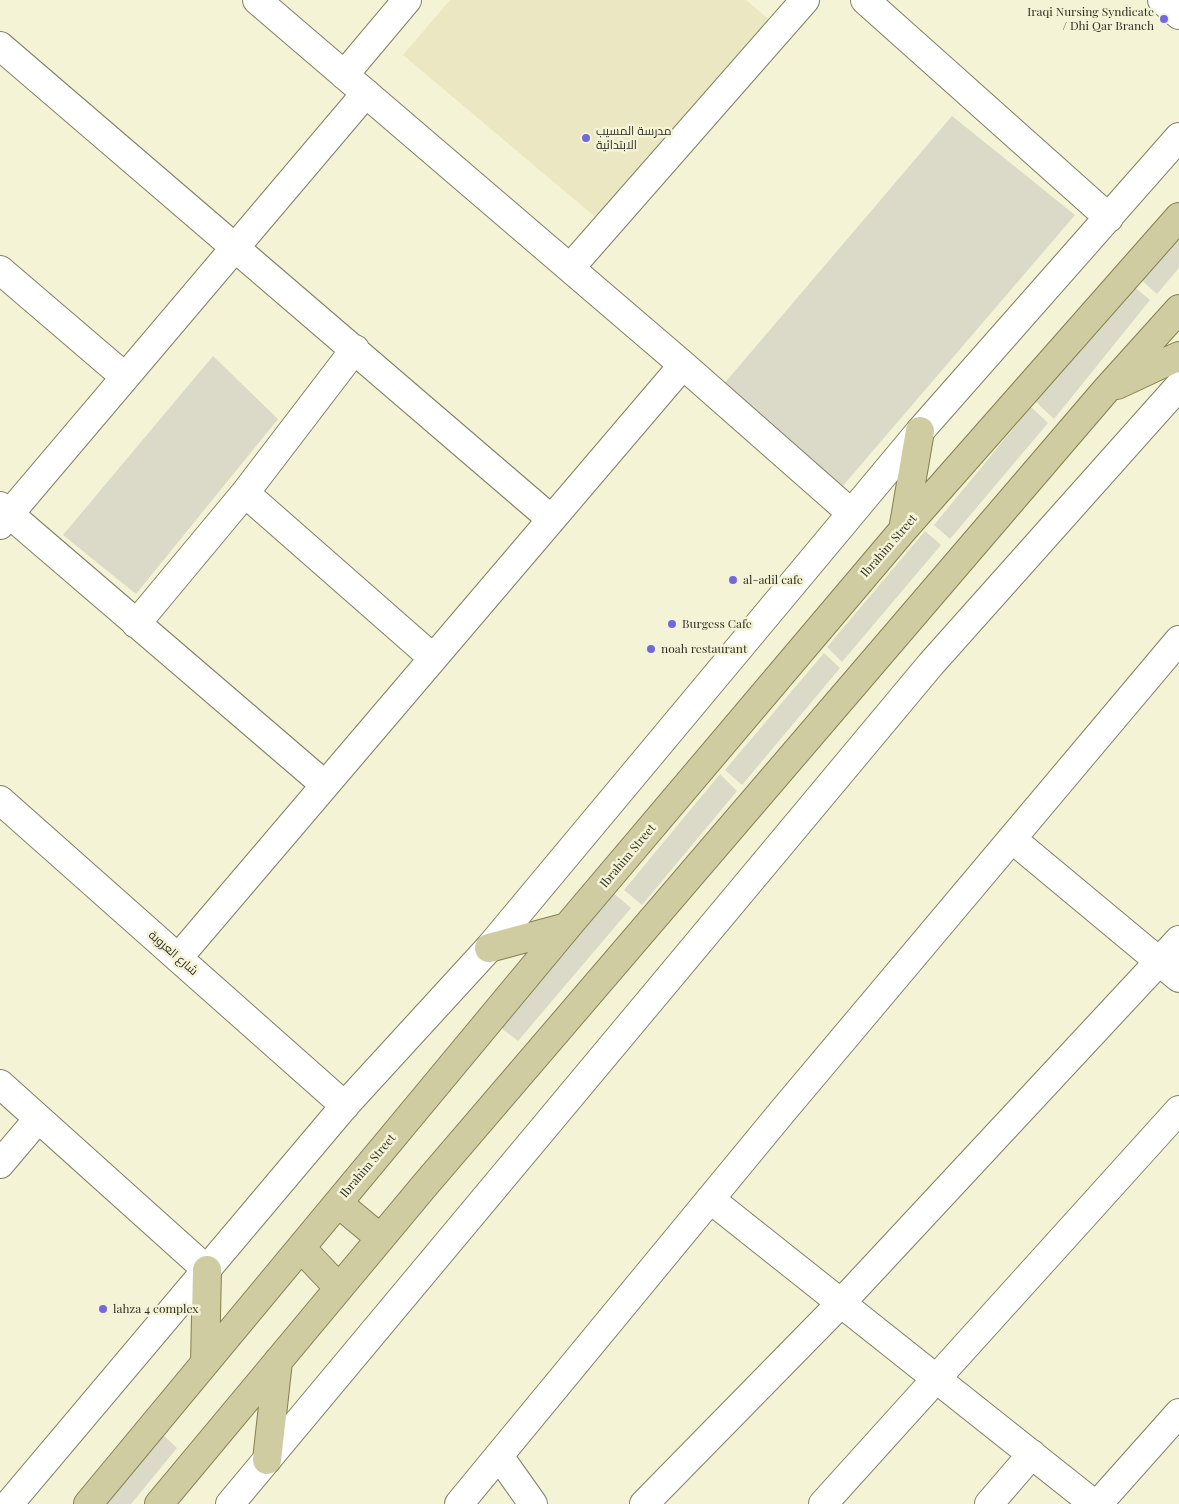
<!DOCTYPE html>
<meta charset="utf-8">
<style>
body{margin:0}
canvas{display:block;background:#f5f3d5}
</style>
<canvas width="1179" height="1504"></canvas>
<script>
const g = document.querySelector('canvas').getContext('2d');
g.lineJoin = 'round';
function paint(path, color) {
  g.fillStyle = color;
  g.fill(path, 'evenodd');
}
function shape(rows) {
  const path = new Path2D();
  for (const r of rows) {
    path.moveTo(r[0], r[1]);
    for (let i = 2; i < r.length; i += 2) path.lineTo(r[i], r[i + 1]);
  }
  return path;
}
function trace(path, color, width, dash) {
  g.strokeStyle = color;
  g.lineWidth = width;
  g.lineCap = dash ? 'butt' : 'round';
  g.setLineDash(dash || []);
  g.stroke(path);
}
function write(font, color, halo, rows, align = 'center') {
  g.font = font + ' "Playfair Display",Cairo,serif';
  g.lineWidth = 5;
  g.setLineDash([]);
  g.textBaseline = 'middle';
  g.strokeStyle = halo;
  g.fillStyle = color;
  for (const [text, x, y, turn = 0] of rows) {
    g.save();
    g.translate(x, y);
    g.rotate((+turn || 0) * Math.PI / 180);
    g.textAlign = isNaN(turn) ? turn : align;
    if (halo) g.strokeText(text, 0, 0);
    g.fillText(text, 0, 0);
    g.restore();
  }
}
const built = shape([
 [450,0,746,0,771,21,600,221,403,55]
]);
const green = shape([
 [952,116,1075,215,841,488,723,385],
 [1179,233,1179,268,1157,294,1140,279],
 [1133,286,1150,300,1054,419,1036,402],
 [213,356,278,419,136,594,63,535],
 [1031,407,1048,423,950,539,934,525],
 [925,531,941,545,842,662,827,647],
 [824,653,840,668,742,785,725,770],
 [720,774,737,791,642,905,624,890],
 [611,891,631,908,518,1041,496,1024],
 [162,1434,177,1448,131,1504,105,1504]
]);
const minor = shape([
 [257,0,683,365,851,513],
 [865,0,1109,218],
 [1162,0,1179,15],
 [0,46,551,519],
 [344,75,407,0],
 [570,268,805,0],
 [0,270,125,377],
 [245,493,433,658],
 [0,506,325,785],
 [0,525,366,93],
 [136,624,245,493,355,349],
 [0,800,345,1106],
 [1012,839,1179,978],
 [178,958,683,365],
 [0,1084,207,1270],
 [0,1164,38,1119],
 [710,1199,1094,1504],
 [499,1456,533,1504],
 [9,1504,347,1103,489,948,920,431,1179,137],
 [230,1504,931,664,1179,386],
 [459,1504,782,1112,1179,640],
 [644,1504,841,1303,1179,940],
 [823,1504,1179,1110],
 [989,1504,1032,1454],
 [1098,1504,1179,1413]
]);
const major = shape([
 [1117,385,1179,356],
 [903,530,920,431],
 [489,948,567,927],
 [338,1203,380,1238],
 [301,1248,339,1288],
 [205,1363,207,1270],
 [267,1460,278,1361],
 [88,1504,567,927,903,530,1179,217],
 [159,1504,425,1185,1106,390,1179,309]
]);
const markers = [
 [1164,19,5,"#7167e1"],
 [586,138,5,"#7167e1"],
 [733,580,5,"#7167e1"],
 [672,624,5,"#7167e1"],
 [651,649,5,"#7167e1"],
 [103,1309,5,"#7167e1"]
];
const poiNames = [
 ["Iraqi Nursing Syndicate",1154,12,"right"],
 ["/ Dhi Qar Branch",1154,26,"right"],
 ["مدرسة المسيب",596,131],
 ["الابتدائية",596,145],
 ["al-adil cafe",743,580],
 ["Burgess Cafe",682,624],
 ["noah restaurant",661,649],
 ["lahza 4 complex",113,1309]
];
const streetNames = [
 ["Ibrahim Street",889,546,-49],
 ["Ibrahim Street",628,856,-50],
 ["شارع العروبة",173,953,41],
 ["Ibrahim Street",368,1166,-50]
];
paint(built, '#eae7c2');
paint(green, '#dbd9c7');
trace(minor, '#817f64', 30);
trace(major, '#847f4e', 30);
trace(minor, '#fff', 28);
trace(major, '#d0cca2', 28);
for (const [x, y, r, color] of markers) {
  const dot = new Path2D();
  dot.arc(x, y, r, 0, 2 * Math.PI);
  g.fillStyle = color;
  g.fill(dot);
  trace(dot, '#f5f3d5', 2);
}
write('12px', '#302f24', '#f5f3d5', poiNames, 'left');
write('12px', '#302f24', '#f5f3d5', streetNames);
</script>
